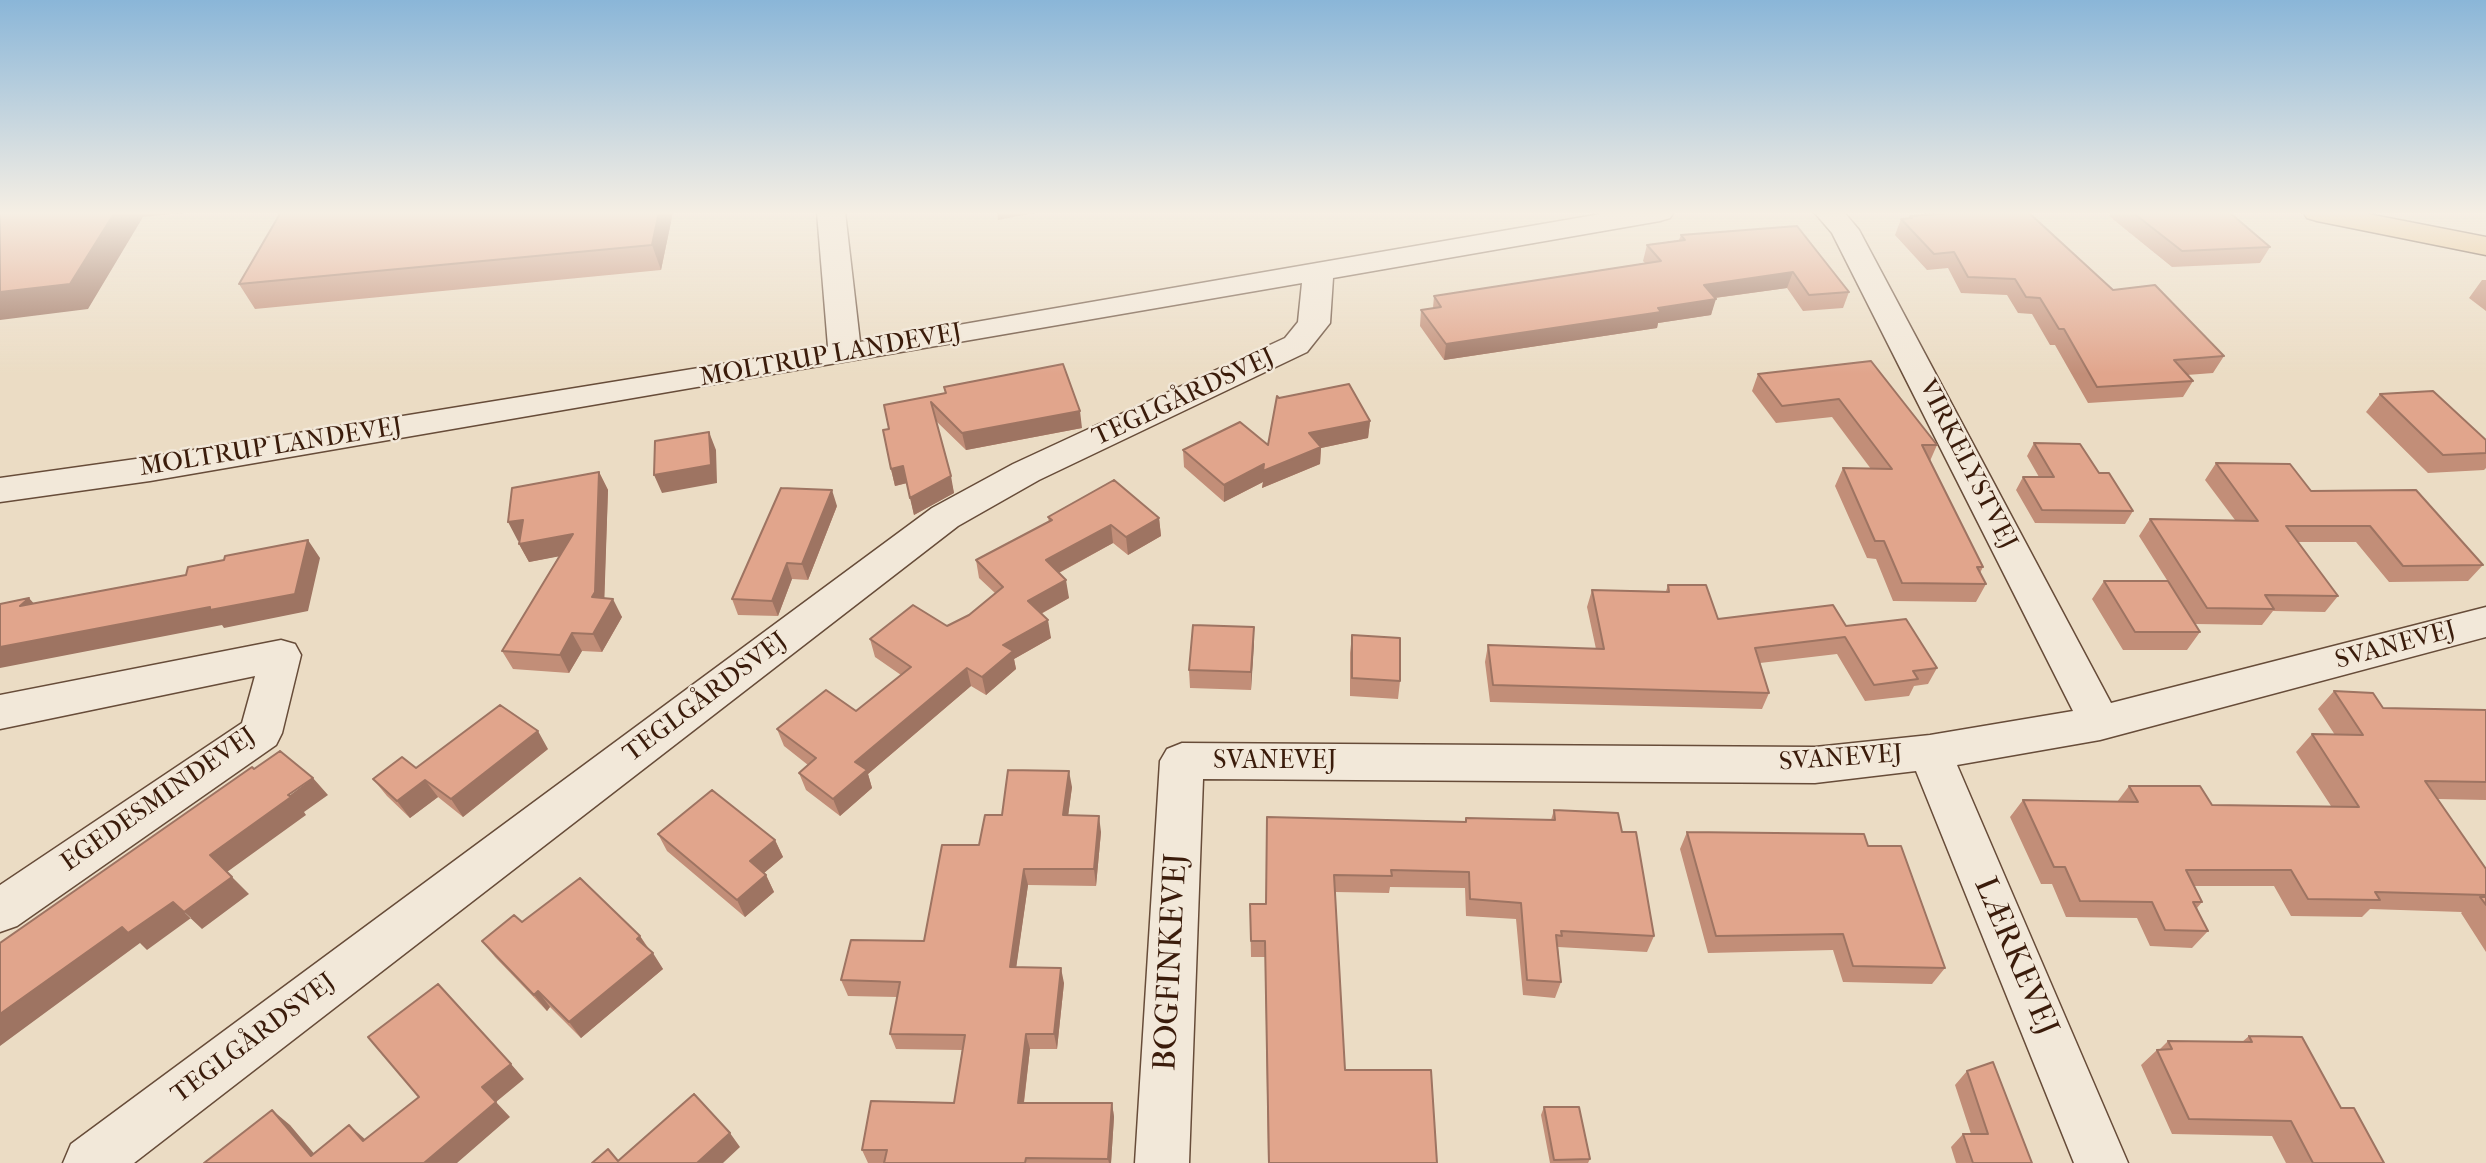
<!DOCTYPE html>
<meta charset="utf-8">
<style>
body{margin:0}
canvas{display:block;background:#ebdcc4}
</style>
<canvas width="2486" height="1163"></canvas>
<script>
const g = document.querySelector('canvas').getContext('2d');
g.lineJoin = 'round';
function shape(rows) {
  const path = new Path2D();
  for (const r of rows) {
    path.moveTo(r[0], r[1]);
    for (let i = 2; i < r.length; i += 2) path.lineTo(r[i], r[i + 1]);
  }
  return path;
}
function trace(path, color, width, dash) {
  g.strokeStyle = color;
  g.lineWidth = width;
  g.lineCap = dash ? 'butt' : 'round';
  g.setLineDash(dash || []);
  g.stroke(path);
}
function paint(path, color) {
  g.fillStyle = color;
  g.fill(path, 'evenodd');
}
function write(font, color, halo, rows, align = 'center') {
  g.font = font + ' "IM FELL French Canon",serif';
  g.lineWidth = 5;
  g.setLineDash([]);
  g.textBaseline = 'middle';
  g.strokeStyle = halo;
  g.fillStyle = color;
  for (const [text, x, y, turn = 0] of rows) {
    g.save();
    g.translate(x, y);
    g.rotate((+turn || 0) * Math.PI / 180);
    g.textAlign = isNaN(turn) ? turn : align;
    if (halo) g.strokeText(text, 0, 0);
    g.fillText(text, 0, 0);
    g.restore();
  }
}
const minor = shape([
 [817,212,845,212,860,342,1612,212,1674,212,1670,218,1660,221,1333,278,1330,323,1307,352,1039,480,958,526,134,1163,63,1163,71,1144,932,508,1013,464,1285,338,1298,322,1302,283,150,481,0,502,0,478,150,457,828,347,817,212],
 [1814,212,1844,212,1859,230,2111,703,2486,607,2486,637,2100,740,1957,765,2128,1163,2074,1163,1916,771,1815,783,1203,779,1189,1163,1135,1163,1160,761,1167,749,1182,743,1815,747,1930,735,2073,711,1832,233,1814,212],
 [281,640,295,644,301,655,282,733,276,745,17,926,0,932,0,885,242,723,255,676,0,729,0,695,281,640]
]);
const major = shape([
 [2303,212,2358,212,2486,237,2486,255,2317,221,2307,218,2303,212]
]);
const wall = shape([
 [673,212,661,270,255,309,239,284],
 [2111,212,2229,212,2270,247,2260,263,2172,267,2109,216],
 [1910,216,2113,290,2224,356,2213,373,2187,375,2193,381,2183,397,2088,403,2055,345,2050,345,2032,314,2018,313,2007,295,1961,293,1948,268,1927,270,1895,235,1901,219,1909,218],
 [1681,235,1849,292,1843,308,1803,311,1787,288,1715,298,1711,315,1658,323,1657,328,1444,360,1420,326,1421,310,1433,308,1434,296,1645,263,1643,261,1647,245,1679,240],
 [2482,280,2486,280,2486,311,2469,298],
 [1871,361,1937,445,1930,461,1983,567,1980,573,1986,584,1976,602,1893,601,1876,559,1867,558,1835,486,1843,468,1871,469,1832,417,1776,423,1752,391,1758,374],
 [944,387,1082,428,966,450,936,421,954,493,914,515,907,483,895,486,891,469,889,429,945,393],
 [2380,394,2486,440,2486,468,2484,470,2428,473,2366,412],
 [1279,398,1370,421,1368,438,1321,448,1320,464,1262,488,1263,482,1224,502,1184,467,1183,450,1268,445],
 [2034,443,2133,511,2125,524,2035,523,2016,490,2023,477,2039,477,2027,456],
 [2216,463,2311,491,2483,565,2468,581,2389,582,2356,542,2298,542,2338,596,2325,612,2273,611,2262,625,2195,624,2200,632,2187,650,2123,650,2092,599,2104,581,2172,588,2139,536,2150,519,2235,520,2205,480],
 [599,472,608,490,604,598,622,617,602,652,582,651,569,673,513,669,502,651,559,556,529,562,519,544,520,540,518,541],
 [837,506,808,580,792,579,778,616,738,615,732,599],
 [1048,517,1159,518,1161,536,1128,555,1113,543,1059,573,1069,598,1041,614,1051,638,1014,659,1016,669,986,695,971,686,868,774,872,788,840,816,806,790,799,773,808,765,784,746,777,729,856,711,901,675,875,657,870,639,947,626,969,615,995,593,979,578,976,560,1049,522],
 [1668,585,1718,619,1846,626,1937,668,1928,684,1914,686,1909,696,1865,701,1837,654,1760,663,1769,693,1762,709,1490,702,1485,662,1488,645,1596,649,1587,607,1592,590,1666,591],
 [1254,627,1251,690,1190,688,1189,670],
 [1352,635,1400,681,1398,699,1350,696,1350,653],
 [2334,691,2383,708,2486,710,2486,800,2437,799,2486,869,2486,952,2461,913,2462,912,2370,909,2362,917,2291,916,2274,886,2194,886,2202,902,2197,908,2208,931,2192,948,2150,946,2137,918,2066,917,2052,884,2041,884,2010,817,2023,800,2117,802,2129,786,2212,805,2331,806,2296,752,2312,734,2335,735,2318,709],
 [548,749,463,817,438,797,410,818,387,796,373,779,416,768],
 [1072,787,1068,815,1101,832,1096,886,1028,885,1016,967,1064,983,1057,1049,1030,1049,1024,1103,1112,1103,1114,1117,1111,1163,868,1163,862,1150,954,1103,962,1050,896,1049,890,1034,897,997,848,996,841,980,924,941,979,845,1002,815],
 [1554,810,1622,832,1654,936,1647,952,1558,947,1561,982,1555,998,1523,995,1516,919,1466,916,1465,888,1390,887,1389,893,1335,892,1345,1070,1437,1163,1268,1163,1265,957,1251,957,1250,904,1266,904,1267,817,1465,822,1466,818,1551,820],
 [1687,832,1945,968,1932,984,1843,982,1833,950,1708,953,1680,849],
 [658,834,775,840,783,857,764,873,766,875,774,892,745,917,667,851],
 [522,922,640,936,663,969,581,1038,550,1007,547,1011,495,957,482,941],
 [2249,1036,2341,1108,2384,1163,2286,1163,2272,1136,2172,1134,2141,1065,2157,1050,2159,1050,2168,1041,2242,1042],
 [1967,1071,2032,1163,1956,1163,1951,1147,1963,1134,1971,1134,1955,1085],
 [1544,1107,1590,1159,1588,1163,1550,1163,1541,1115]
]);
const shadedWall = shape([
 [115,212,193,212,143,217,88,309,0,320,0,292],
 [659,212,673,212,661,270,652,245],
 [997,212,1040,212,998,220],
 [1793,272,1787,288,1699,300,1704,285],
 [1716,299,1711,315,1658,323,1657,328,1444,360,1446,344],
 [1080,411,1082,428,966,450,962,433],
 [1370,421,1368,438,1321,448,1320,464,1262,488,1263,482,1224,502,1224,485,1309,433],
 [709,432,716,450,717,483,662,493,654,475],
 [903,466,907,483,895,486,891,469],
 [599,472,608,490,604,610,592,597],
 [951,476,954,493,914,515,910,498],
 [832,490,837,506,808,580,802,564],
 [1159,518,1161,536,1128,555,1126,537],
 [523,520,532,538,518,541,508,522],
 [1111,525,1113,543,1049,578,1046,560],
 [573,534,582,552,529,562,519,544],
 [308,540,320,558,308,611,224,628,222,625,0,668,0,647],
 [787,563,792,579,778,616,772,601],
 [1066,580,1069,598,1031,619,1028,601],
 [29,598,45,616,20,606],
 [613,599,622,617,602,652,593,634],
 [1048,620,1051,638,1014,659,1016,669,986,695,982,677,1003,645],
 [1254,627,1254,645,1251,690,1251,672],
 [572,633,582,651,569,673,560,655],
 [967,668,971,686,868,774,872,788,840,816,833,799,855,762],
 [538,731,548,749,463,817,451,799],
 [1069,771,1072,787,1066,832,1063,815],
 [313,778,328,795,304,812,306,815,227,872,210,855],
 [425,780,438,797,410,818,397,801],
 [1099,816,1101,832,1096,886,1094,869],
 [775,840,783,857,758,878,750,861],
 [1024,869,1028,885,1014,983,1010,967],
 [766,875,774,892,745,917,737,900],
 [232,877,249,894,202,929,184,912],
 [173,902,191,918,147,950,140,943,0,1046,0,1014,122,927],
 [640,936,650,952,637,939],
 [653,953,663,969,581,1038,569,1022],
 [1061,968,1064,983,1057,1049,1054,1034],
 [538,991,550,1007,547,1011,534,995],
 [1026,1034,1030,1049,1022,1117,1018,1103],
 [511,1064,524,1079,496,1102,510,1117,457,1163,424,1163,482,1087],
 [1112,1103,1114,1117,1111,1163,1109,1163,1108,1159],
 [272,1110,290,1125,322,1163,311,1156],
 [349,1125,366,1140,363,1141],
 [730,1133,740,1147,723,1163,697,1163]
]);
const building = shape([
 [0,212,115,212,70,284,0,292,0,212],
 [281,212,659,212,652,245,239,284,281,212],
 [1966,212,2028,212,2113,290,2155,285,2224,356,2174,360,2193,381,2097,387,2064,329,2059,329,2040,298,2026,297,2015,279,1968,277,1954,252,1934,254,1901,219,1912,218,1910,216,1966,212],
 [2132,212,2229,212,2270,247,2182,251,2132,212],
 [1797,226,1849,292,1809,295,1793,272,1704,285,1716,299,1658,308,1661,312,1446,344,1421,310,1441,307,1434,296,1661,261,1647,245,1685,240,1681,235,1797,226],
 [1871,361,1937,445,1922,445,1983,567,1977,567,1986,584,1902,583,1884,541,1875,541,1843,468,1892,469,1839,399,1782,406,1758,374,1871,361],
 [1063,364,1080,411,962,433,931,402,951,476,910,498,903,466,891,469,883,430,889,429,884,405,946,393,944,387,1063,364],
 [1349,384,1370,421,1309,433,1321,447,1263,471,1264,464,1224,485,1183,450,1240,422,1268,445,1277,396,1279,398,1349,384],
 [2433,391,2486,440,2486,453,2443,455,2380,394,2433,391],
 [709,432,711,465,654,475,655,441,709,432],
 [2034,443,2080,444,2099,473,2109,473,2133,511,2042,510,2023,477,2054,477,2034,443],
 [2216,463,2290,464,2311,491,2416,490,2483,565,2403,566,2370,526,2286,526,2338,596,2265,595,2274,609,2207,608,2150,519,2258,521,2216,463],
 [599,472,595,592,592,597,613,599,593,634,572,633,560,655,502,651,573,534,519,544,523,520,508,522,512,488,599,472],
 [1114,480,1159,518,1126,537,1111,525,1046,560,1066,580,1028,601,1048,620,1003,645,1013,651,982,677,967,668,855,762,867,770,833,799,799,773,816,758,777,729,826,690,856,711,911,667,870,639,913,605,947,626,969,615,1003,587,976,560,1052,520,1048,517,1114,480],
 [781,488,832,490,802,564,787,563,772,601,732,599,781,488],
 [308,540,295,594,210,610,210,607,0,647,0,604,29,598,20,606,186,575,188,567,224,560,225,556,308,540],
 [2104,581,2168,581,2200,632,2135,632,2104,581],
 [1668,585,1706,585,1718,619,1833,605,1846,626,1906,619,1937,668,1913,671,1918,679,1874,685,1845,637,1755,648,1769,693,1493,685,1488,645,1604,649,1592,590,1669,592,1668,585],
 [1193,625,1254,627,1251,672,1189,670,1193,625],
 [1352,635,1400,638,1400,681,1352,678,1352,635],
 [2334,691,2373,693,2383,708,2486,710,2486,782,2425,781,2486,869,2486,895,2375,892,2380,900,2308,899,2291,870,2186,870,2202,902,2193,902,2208,931,2165,930,2152,902,2080,901,2065,867,2054,867,2023,800,2138,802,2129,786,2200,786,2212,805,2359,807,2312,734,2363,735,2334,691],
 [500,705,538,731,451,799,425,780,397,801,373,779,402,757,416,768,500,705],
 [280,751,313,778,288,795,291,797,210,855,232,877,184,912,173,902,128,933,122,927,0,1014,0,943,252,767,254,769,280,751],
 [1008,770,1069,771,1063,815,1099,816,1094,869,1024,869,1010,967,1061,968,1054,1034,1026,1034,1018,1103,1112,1103,1108,1159,1026,1158,1025,1163,884,1163,887,1150,862,1150,871,1101,954,1103,965,1035,890,1034,900,982,841,980,851,940,924,941,942,845,979,845,985,815,1002,815,1008,770],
 [712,790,775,840,750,861,766,875,737,900,658,834,712,790],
 [1554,810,1618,813,1622,832,1636,832,1654,936,1561,931,1562,936,1556,935,1561,982,1527,980,1521,903,1470,899,1469,872,1391,870,1392,876,1334,875,1345,1070,1431,1070,1437,1163,1269,1163,1265,941,1251,941,1250,904,1266,904,1267,817,1466,822,1466,818,1555,820,1554,810],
 [1687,832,1864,834,1868,846,1901,846,1945,968,1853,966,1843,934,1716,936,1687,832],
 [580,878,640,936,637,939,653,953,569,1022,538,991,534,995,482,941,514,915,522,922,580,878],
 [2480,897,2486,897,2486,905,2480,897],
 [438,984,511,1064,482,1087,496,1102,424,1163,204,1163,272,1110,311,1156,349,1125,363,1141,419,1097,368,1037,438,984],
 [2249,1036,2302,1037,2341,1108,2354,1108,2384,1163,2313,1163,2291,1121,2189,1119,2157,1050,2172,1049,2168,1041,2252,1042,2249,1036],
 [1993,1062,2032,1163,1973,1163,1963,1134,1988,1134,1967,1071,1993,1062],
 [694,1094,730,1133,697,1163,592,1163,608,1149,618,1161,694,1094],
 [1544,1107,1579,1107,1590,1159,1554,1160,1544,1107]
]);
const streetNames = [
 ["MOLTRUP LANDEVEJ",831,356,-10],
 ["TEGLGÅRDSVEJ",1184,398,-25],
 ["MOLTRUP LANDEVEJ",271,448,-9],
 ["VIRKELYSTVEJ",1967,465,63],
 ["SVANEVEJ",2396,646,-15],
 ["TEGLGÅRDSVEJ",706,698,-37],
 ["SVANEVEJ",1841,759,-4],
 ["SVANEVEJ",1275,762],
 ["EGEDESMINDEVEJ",159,800,-35],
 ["TEGLGÅRDSVEJ",254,1039,-37]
];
const nearStreetnames = [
 ["LÆRKEVEJ",2015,957,67],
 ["BOGFINKEVEJ",1172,962,-87]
];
trace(minor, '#674c39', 3);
trace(major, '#3b1c0b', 3);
paint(minor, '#f2e8d9');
paint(major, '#e6be82');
paint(wall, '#c28e78');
paint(shadedWall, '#9e7462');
paint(building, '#e1a58c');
trace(building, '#9e7462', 2);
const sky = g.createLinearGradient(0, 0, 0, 374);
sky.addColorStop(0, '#8ab6d8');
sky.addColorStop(0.57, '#f6efe4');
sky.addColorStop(1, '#f6efe400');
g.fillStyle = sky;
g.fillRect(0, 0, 2486, 374);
write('26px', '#3b1c0b', '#f2e8d9', streetNames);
write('32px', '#3b1c0b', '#f2e8d9', nearStreetnames);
</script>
